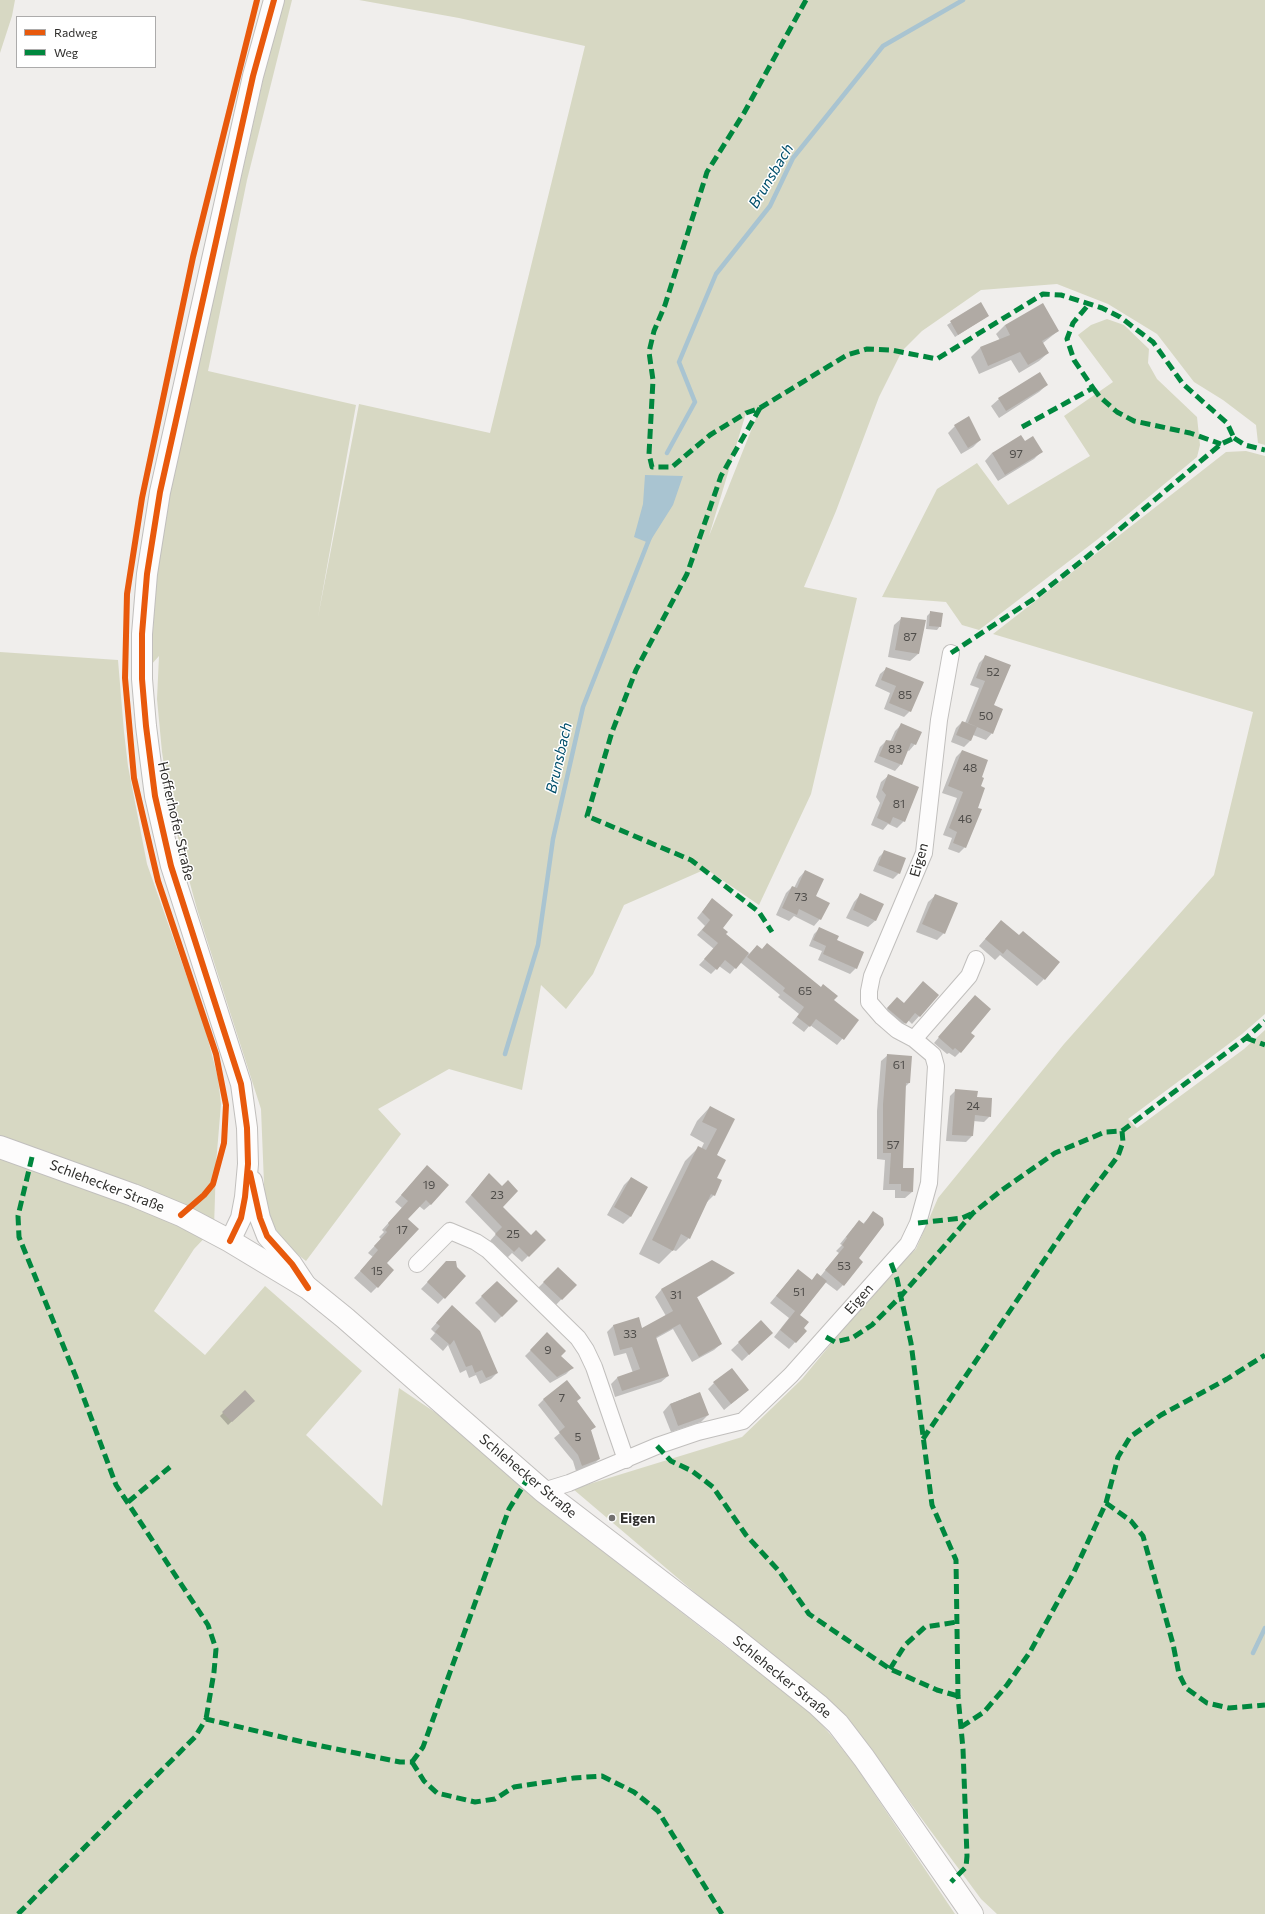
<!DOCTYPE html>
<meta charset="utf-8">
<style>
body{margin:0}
#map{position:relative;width:1265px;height:1914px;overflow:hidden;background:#f0eeec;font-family:Commissioner,sans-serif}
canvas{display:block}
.legend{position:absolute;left:16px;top:16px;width:140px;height:52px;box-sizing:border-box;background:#fff;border:1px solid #acabab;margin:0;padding:5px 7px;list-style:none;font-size:12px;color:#2f2e2c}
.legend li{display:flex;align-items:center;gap:8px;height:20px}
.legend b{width:20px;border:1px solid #acabab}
</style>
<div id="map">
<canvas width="1265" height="1914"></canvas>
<ul class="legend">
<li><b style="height:5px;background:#e8590c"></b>Radweg</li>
<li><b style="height:5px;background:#00873e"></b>Weg</li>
</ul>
</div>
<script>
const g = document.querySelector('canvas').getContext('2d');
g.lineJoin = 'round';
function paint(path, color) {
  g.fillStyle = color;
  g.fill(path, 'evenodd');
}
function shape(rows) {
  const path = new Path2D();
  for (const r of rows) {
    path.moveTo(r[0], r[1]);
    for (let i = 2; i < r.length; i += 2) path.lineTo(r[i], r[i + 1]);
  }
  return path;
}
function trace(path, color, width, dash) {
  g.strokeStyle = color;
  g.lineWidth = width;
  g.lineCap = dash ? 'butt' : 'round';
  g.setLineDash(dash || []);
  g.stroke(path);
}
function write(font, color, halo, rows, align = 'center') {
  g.font = font + ' Commissioner,sans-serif';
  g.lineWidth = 3;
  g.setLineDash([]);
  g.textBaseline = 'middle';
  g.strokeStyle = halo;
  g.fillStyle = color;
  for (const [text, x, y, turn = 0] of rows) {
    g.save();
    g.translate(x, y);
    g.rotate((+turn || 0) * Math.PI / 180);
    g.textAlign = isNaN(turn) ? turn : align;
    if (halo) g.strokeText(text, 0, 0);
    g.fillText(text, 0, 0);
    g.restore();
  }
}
const green = shape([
 [0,0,15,0,12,16,0,53],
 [281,0,292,0,247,180,208,371,356,405,318,617,359,404,490,433,585,46,459,18,359,0,1265,0,1265,445,1258,443,1256,425,1223,400,1194,382,1157,334,1108,304,1057,284,981,290,922,331,902,351,879,397,836,511,804,587,857,598,811,794,759,905,706,869,624,905,593,974,566,1009,541,985,522,1090,449,1069,378,1109,401,1134,306,1261,283,1243,265,1208,261,1109,197,909,180,847,168,791,162,752,157,699,159,656,151,665,158,546],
 [760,408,709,536,746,413],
 [1107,319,1124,325,1149,349,1148,363,1157,379,1197,417,1200,445,1197,457,1098,539,979,630,962,625,946,602,882,597,937,489,977,463,1008,505,1090,456,1064,416,1113,382,1078,335,1091,325],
 [1246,451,1265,456,1265,1014,1242,1034,1128,1119,1137,1128,1244,1049,1265,1030,1265,1914,997,1914,981,1899,871,1750,733,1625,573,1489,742,1437,802,1379,886,1277,916,1249,938,1198,1064,1044,1214,875,1253,712,993,634,1226,452],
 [0,652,118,660,124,732,128,766,147,864,205,1028,218,1078,221,1104,216,1164,214,1228,194,1249,154,1311,205,1355,265,1286,362,1371,306,1435,382,1506,399,1388,506,1460,534,1498,810,1712,831,1735,855,1765,955,1914,0,1914]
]);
const water = shape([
 [645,475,683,476,673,505,649,543,634,537,643,504]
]);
const shadow = shape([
 [980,304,988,316,955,337,947,325],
 [1005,325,1058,331,1043,343,1048,353,1039,361,1019,373,1011,360,979,374,971,357,980,348,1000,340,996,334],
 [1047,385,1039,392,999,418,991,406,999,399],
 [955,426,980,440,973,447,961,454,948,433],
 [1024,442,1041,452,1034,459,998,481,985,461,992,453],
 [931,612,940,626,937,630,926,629,927,616],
 [902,618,918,654,910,661,888,657,894,625],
 [986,656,993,706,992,733,986,740,973,735,970,741,964,747,951,742,956,728,962,722,965,723,979,688,970,685,979,663],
 [887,668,910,711,904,717,884,709,890,693,875,686,880,674],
 [901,725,915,744,909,751,907,750,901,764,895,771,874,762,880,747,886,741,890,742,895,731],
 [962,751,980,777,965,847,959,853,948,849,952,838,943,835,957,798,942,793,956,757],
 [888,776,904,821,897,828,888,824,883,830,871,825,880,803,876,797,881,782],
 [885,851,899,873,893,879,873,871,879,857],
 [805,871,820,919,814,926,794,916,789,921,776,915,786,893,792,887,794,888,799,878],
 [861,894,876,920,868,927,846,918,854,902],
 [936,895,944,933,937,940,916,932,928,902],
 [712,899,724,934,749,954,757,946,858,1020,837,1045,810,1025,804,1032,792,1023,799,1014,778,997,780,995,740,962,730,974,719,966,711,974,699,965,714,949,697,935,705,926,697,918],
 [1001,921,1019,936,1044,979,1037,986,1000,955,995,960,979,946],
 [819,929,836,940,856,968,850,974,818,960,822,951,809,946,814,934],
 [938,995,912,1024,908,1020,898,1030,881,1016,890,1005,904,1004],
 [969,1002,970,1033,960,1052,955,1057,949,1053,947,1054,934,1043],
 [888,1055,909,1083,905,1087,902,1169,912,1192,905,1198,895,1198,895,1190,883,1190,885,1160,877,1159,877,1111,881,1061],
 [956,1090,976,1098,990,1116,984,1122,973,1121,972,1136,966,1142,946,1141,950,1096],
 [710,1107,734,1119,716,1156,714,1195,706,1203,689,1238,676,1251,673,1250,659,1264,639,1254,685,1161,699,1147,701,1149,704,1143,690,1135,697,1121],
 [421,1173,431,1204,424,1210,419,1206,406,1219,385,1263,377,1287,371,1293,354,1278,373,1257,368,1253,381,1239,379,1237,384,1232,382,1230,402,1208,395,1202],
 [489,1174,501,1207,531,1237,544,1240,522,1262,512,1253,507,1258,490,1241,496,1234,465,1202],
 [631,1178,630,1217,623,1224,607,1215,624,1185],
 [874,1212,857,1258,843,1285,837,1291,825,1282,798,1315,802,1328,805,1331,789,1349,774,1337,789,1318,770,1303,798,1270,811,1281,817,1275,820,1277,839,1253,836,1251,842,1245,840,1244,853,1228,863,1224],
 [712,1261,733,1273,727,1279,696,1298,721,1344,714,1350,692,1362,673,1329,655,1339,668,1376,661,1382,615,1397,611,1384,617,1378,633,1373,626,1353,614,1356,607,1332,614,1325,642,1330,666,1316,655,1297,661,1290],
 [441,1268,456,1268,465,1276,438,1304,421,1289],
 [558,1268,575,1285,554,1307,537,1289],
 [497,1282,517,1301,495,1323,475,1303],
 [446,1312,497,1373,491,1379,480,1384,476,1375,469,1378,466,1370,460,1373,448,1345,443,1351,430,1339,435,1333,431,1329],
 [761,1322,764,1340,742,1361,731,1350],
 [547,1334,560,1356,572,1368,566,1374,550,1383,525,1356],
 [714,1383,748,1390,724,1410,708,1389],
 [245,1391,253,1401,228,1425,220,1416],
 [699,1393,708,1415,701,1422,671,1432,663,1412,670,1404],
 [544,1399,576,1401,595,1427,590,1431,599,1459,593,1465,576,1471,573,1461,554,1438,560,1433,538,1405]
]);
const stream = shape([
 [667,453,695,402,679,362,716,274,770,206,793,158,883,46,963,0],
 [505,1054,538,945,553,839,583,707,650,537],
 [1253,1653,1265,1628]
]);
const building = shape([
 [981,302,989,316,958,335,950,321],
 [1043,303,1059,331,1042,341,1049,353,1028,365,1020,352,988,366,980,347,1010,335,1005,325],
 [1040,372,1048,385,1006,411,998,398],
 [969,416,981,440,968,448,954,425],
 [1021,435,1025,441,1033,436,1043,452,1005,475,992,453],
 [930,611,943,613,941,627,929,626],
 [901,617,926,620,919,654,895,650],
 [985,655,1011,665,994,705,1003,709,993,734,968,723,985,681,976,678],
 [886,667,924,682,911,712,889,703,896,686,881,680],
 [962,721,977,727,971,741,956,735],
 [901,723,922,732,916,745,911,743,902,765,879,756,886,740,893,741],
 [962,750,988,760,982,777,984,778,981,786,985,788,978,808,982,809,966,848,953,843,957,832,949,828,963,792,948,786],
 [888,774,919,787,905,822,893,817,890,824,877,818,886,795,882,790],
 [884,850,906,858,900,874,878,865],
 [805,870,824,879,816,896,830,903,821,920,799,909,797,915,782,908,792,886,797,888],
 [860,893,884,904,876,921,853,910],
 [935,894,958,903,945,934,922,924],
 [712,898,733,915,723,928,728,932,726,934,749,953,736,969,725,960,717,970,704,959,718,943,702,930,710,920,702,912],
 [1001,920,1019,935,1023,931,1060,962,1045,980,1007,949,1003,954,985,939],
 [819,927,839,936,837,940,864,952,857,969,823,954,826,946,813,940],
 [767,943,821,987,823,984,838,996,834,1000,859,1020,844,1040,816,1019,810,1027,797,1017,804,1007,783,991,785,988,747,957,757,945,762,949],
 [923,981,939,995,920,1017,915,1013,906,1024,887,1008,897,997,904,1003],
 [975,995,991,1009,971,1033,975,1036,961,1053,955,1048,953,1050,938,1037],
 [887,1054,912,1056,910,1083,906,1083,903,1168,914,1168,913,1192,901,1191,901,1184,889,1184,891,1153,883,1153,883,1104],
 [955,1089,978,1091,977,1097,992,1098,991,1117,975,1115,973,1136,952,1135],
 [710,1106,735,1119,717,1155,726,1160,717,1178,722,1180,715,1196,711,1194,690,1239,681,1234,673,1251,652,1240,698,1146,706,1150,717,1129,702,1122],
 [427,1165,449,1185,431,1205,426,1200,408,1219,419,1229,387,1263,394,1270,378,1288,360,1271,378,1250,374,1246,387,1232,385,1230,389,1225,388,1223,408,1201,401,1195],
 [489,1173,502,1186,508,1180,518,1191,503,1207,531,1235,536,1230,546,1240,529,1257,519,1247,514,1252,495,1234,502,1227,471,1195],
 [631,1177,648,1187,631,1217,614,1207],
 [873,1211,883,1218,884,1225,859,1258,863,1262,844,1286,825,1270,844,1247,842,1245,847,1238,846,1237,859,1220,864,1224],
 [712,1260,735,1273,697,1297,722,1344,699,1357,680,1324,656,1337,669,1376,622,1391,617,1377,640,1369,632,1347,620,1350,613,1325,639,1317,642,1328,673,1311,661,1289],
 [446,1261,456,1261,457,1267,466,1276,445,1299,427,1282],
 [558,1267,577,1285,562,1300,543,1282],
 [798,1269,812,1280,817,1273,827,1281,800,1315,809,1322,804,1328,807,1331,796,1343,780,1330,795,1311,776,1296],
 [497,1281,518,1301,502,1317,481,1296],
 [452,1305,480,1331,498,1373,486,1378,482,1370,475,1373,472,1365,466,1367,454,1340,450,1345,435,1332,440,1326,436,1323],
 [761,1320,773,1333,749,1355,738,1342],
 [547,1332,566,1351,561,1356,574,1368,557,1377,530,1350],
 [732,1368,749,1390,731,1404,713,1382],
 [567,1380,581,1398,577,1401,596,1427,591,1430,600,1459,582,1466,578,1455,559,1432,565,1427,543,1399],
 [245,1390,255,1401,232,1422,222,1412],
 [700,1392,709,1415,678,1426,670,1404]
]);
const minor = shape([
 [914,1039,969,976,976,959],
 [417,1264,450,1231,476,1242,488,1250,578,1338,586,1350,594,1367,626,1460],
 [543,1491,569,1483,657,1446,698,1432,743,1421,791,1375,891,1263,908,1244,918,1223,929,1183,936,1066,933,1055,914,1039,897,1030,882,1017,869,1002,869,991,872,976,924,853,939,720,951,653]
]);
const tertiary = shape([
 [252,1181,260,1218,267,1236,292,1264,308,1288],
 [230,1241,241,1218,245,1197,248,1164,247,1128,241,1084,171,866,155,796,146,726,142,679,142,634,147,574,160,492,253,76,274,0]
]);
const secondary = shape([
 [0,1147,133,1195,181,1215,230,1241,308,1288,345,1318,543,1491,728,1633,818,1705,838,1724,864,1758,972,1914]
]);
const quiet = shape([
 [806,0,744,113,707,172,665,305,654,331,649,352,653,380,649,454,652,467,672,467,710,435,746,413,760,408,847,355,867,349,891,350,937,359,1043,294,1061,295,1102,308,1120,317,1153,342,1183,384,1227,423,1234,438,1221,444,1088,556,1032,600,951,653],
 [1093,388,1099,396,1117,412,1134,421,1190,433,1221,444],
 [760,408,721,476,687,574,636,670,612,732,587,816,691,860,759,912,772,932],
 [1022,427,1093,388,1074,360,1067,339,1073,323,1089,304],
 [1234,438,1245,445,1265,450],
 [1246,1038,1265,1045],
 [32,1157,18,1216,19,1237,76,1377,116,1485,208,1625,216,1649,214,1672,206,1719],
 [918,1223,962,1218,971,1214],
 [891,1263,897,1279,911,1343,932,1505,956,1560,958,1696,963,1749,967,1856,966,1867,951,1882],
 [826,1337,835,1342,852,1338,872,1325,901,1296,973,1213,1002,1190,1055,1153,1105,1132,1122,1131,1246,1038,1265,1021],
 [923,1439,1087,1197,1118,1156,1123,1142,1122,1131],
 [657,1446,671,1461,692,1471,713,1487,746,1535,779,1571,809,1614,890,1669,937,1690,958,1696],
 [128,1502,170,1467],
 [1106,1503,1131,1521,1143,1536,1173,1644,1179,1674,1186,1688,1207,1703,1229,1708,1265,1705],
 [890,1669,905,1645,925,1627,957,1622],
 [961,1727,984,1712,1007,1685,1030,1652,1074,1572,1106,1503,1118,1457,1130,1437,1161,1415,1227,1379,1265,1355],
 [412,1762,424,1781,437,1793,475,1802,495,1799,514,1787,574,1778,602,1776,634,1792,658,1811,722,1914],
 [412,1762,423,1747,509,1509,528,1478],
 [18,1914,195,1737,206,1719,307,1743,400,1762,412,1762]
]);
const cycleway = shape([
 [250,1173,260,1218,267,1236,292,1264,308,1288],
 [181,1215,204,1195,213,1184,224,1143,226,1105,216,1054,158,881,134,778,125,678,127,594,142,498,193,257,257,0],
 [230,1241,241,1218,245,1197,248,1164,247,1128,241,1084,171,866,155,796,146,726,142,679,142,634,147,574,160,492,253,76,274,0]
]);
const markers = [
 [612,1518,4,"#73716f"]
];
const numberNames = [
 ["97",1016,454],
 ["87",910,637],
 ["52",993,672],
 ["85",905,695],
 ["50",986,716],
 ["83",895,749],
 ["48",970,768],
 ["81",899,804],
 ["46",965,819],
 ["73",801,897],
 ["65",805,991],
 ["61",899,1065],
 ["24",973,1106],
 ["57",893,1145],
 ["19",429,1185],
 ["23",497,1195],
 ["17",402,1230],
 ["25",513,1234],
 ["53",844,1266],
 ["15",377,1271],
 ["51",799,1292],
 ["31",676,1295],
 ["33",630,1334],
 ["9",548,1350],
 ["7",562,1398],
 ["5",578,1437]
];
const streetNames = [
 ["Hofferhofer Straße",176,821,77],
 ["Eigen",919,860,-74],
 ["Schlehecker Straße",107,1186,21],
 ["Eigen",859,1299,-49],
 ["Schlehecker Straße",528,1476,40],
 ["Schlehecker Straße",782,1677,39]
];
const poiNames = [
 ["Eigen",620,1518]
];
const waterNames = [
 ["Brunsbach",771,176,-59],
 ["Brunsbach",559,758,-77]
];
paint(green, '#d7d8c3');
paint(water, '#a9c4d1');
paint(shadow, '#0003');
trace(stream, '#a9c4d1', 4.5);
paint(building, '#b0aaa4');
trace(minor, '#c1bfbd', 18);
trace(tertiary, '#c1bfbd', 22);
trace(secondary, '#c1bfbd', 24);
trace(minor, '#fdfcfc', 16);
trace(tertiary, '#fdfcfc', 20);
trace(secondary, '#fdfcfc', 22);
trace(quiet, '#00873e', 5, [10, 5]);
trace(cycleway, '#e8590c', 6);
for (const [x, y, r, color] of markers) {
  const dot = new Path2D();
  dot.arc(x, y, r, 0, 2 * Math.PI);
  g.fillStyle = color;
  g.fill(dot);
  trace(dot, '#fff', 1.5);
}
write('12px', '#4f4d4a', null, numberNames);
write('14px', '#2f2e2c', '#fff', streetNames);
write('bold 14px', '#2f2e2c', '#fff', poiNames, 'left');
write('italic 15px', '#004f6b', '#fff', waterNames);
</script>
